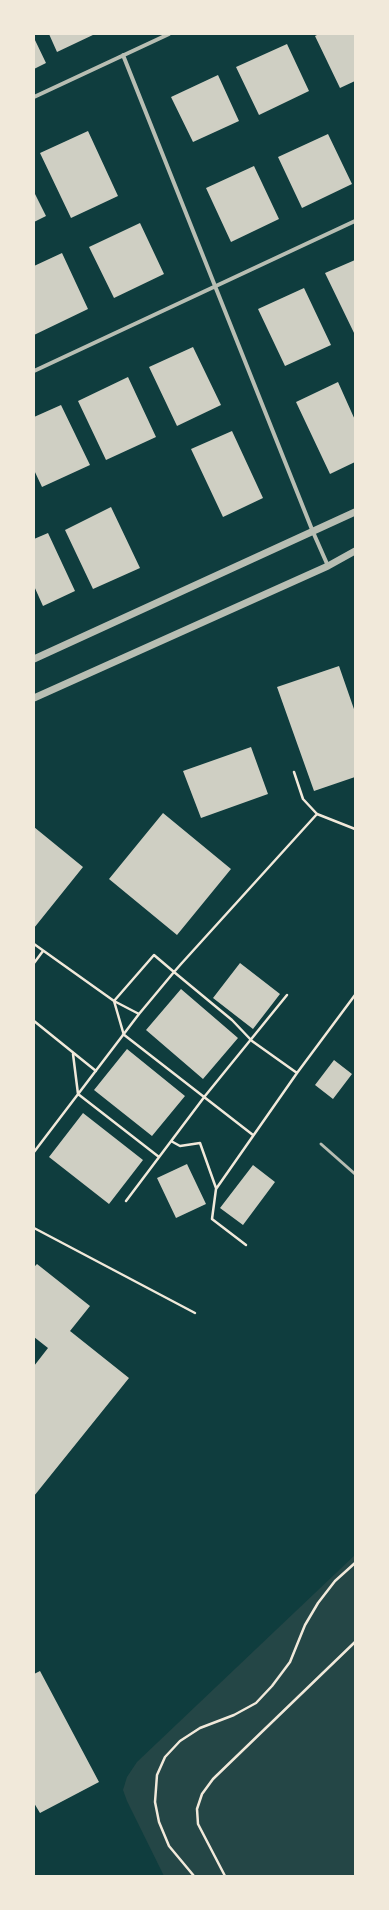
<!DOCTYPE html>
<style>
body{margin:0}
#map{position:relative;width:389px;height:1910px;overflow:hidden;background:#0f3d3e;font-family:Manrope,sans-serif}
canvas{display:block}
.frame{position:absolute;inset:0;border:35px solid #f1e9da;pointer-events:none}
</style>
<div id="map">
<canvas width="389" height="1910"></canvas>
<div class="frame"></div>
</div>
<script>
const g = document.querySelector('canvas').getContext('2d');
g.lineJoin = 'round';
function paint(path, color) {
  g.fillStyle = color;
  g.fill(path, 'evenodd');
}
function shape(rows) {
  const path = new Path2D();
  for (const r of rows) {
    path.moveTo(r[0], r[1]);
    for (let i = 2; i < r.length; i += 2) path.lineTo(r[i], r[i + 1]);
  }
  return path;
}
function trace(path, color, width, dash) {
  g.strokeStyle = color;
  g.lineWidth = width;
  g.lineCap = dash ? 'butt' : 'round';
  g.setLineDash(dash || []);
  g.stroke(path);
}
const green = shape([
 [355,1555,355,1876,164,1876,127,1801,123,1790,127,1777,137,1762]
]);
const building = shape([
 [49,34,95,34,57,52],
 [319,34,355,34,355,81,340,88,315,36],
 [34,38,46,63,34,69],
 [287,44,309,91,259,115,236,67],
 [218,75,239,121,193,142,171,97],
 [88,131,118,196,71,218,40,153],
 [328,134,352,184,302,208,278,157],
 [254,166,279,219,231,242,206,188],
 [34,192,46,216,34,222],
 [140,223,164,274,114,298,89,247],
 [62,253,88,309,34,335,34,266],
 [355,260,355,335,325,273],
 [304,288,331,345,285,366,258,309],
 [193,347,221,405,177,426,149,367],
 [128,377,156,437,106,460,78,401],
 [338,382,355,420,355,462,330,474,296,402],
 [61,405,90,465,42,487,34,470,34,417],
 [232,431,263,498,223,517,191,449],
 [111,507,140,568,93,589,65,530],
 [48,533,75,591,43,606,34,586,34,539],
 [339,666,355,712,355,777,314,791,277,687],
 [251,747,268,794,201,818,183,771],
 [163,813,231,869,177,935,109,879],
 [34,827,83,867,34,928],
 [240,963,280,994,253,1029,213,998],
 [181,989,238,1038,203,1079,146,1030],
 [127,1049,185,1096,152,1136,94,1090],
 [334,1060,352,1074,333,1099,315,1085],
 [83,1113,143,1160,109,1204,49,1157],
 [187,1164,206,1204,176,1218,157,1178],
 [253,1165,275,1182,243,1225,220,1208],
 [37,1264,90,1306,70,1331,129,1378,34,1496,34,1366,48,1348,34,1337,34,1267],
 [40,1671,99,1782,40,1813,34,1803,34,1674]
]);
const path = shape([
 [294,772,303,799,317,814,355,829],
 [34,944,114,1001,123,1032],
 [34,963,43,951],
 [34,1021,96,1071],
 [123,1034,253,1135],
 [73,1054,78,1094,159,1157],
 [297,1073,252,1041,232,1020,174,972,154,955,114,1001,139,1014,174,972,181,964,317,814],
 [171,1141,180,1146,200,1143,216,1188],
 [34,1152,139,1014],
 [126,1201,205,1096,287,995],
 [34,1228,195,1313],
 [246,1245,212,1219,216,1189,297,1073,355,995],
 [194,1876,169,1846,159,1822,155,1802,157,1775,165,1757,180,1741,200,1728,234,1715,256,1703,272,1686,290,1662,305,1625,318,1603,335,1581,355,1563],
 [225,1876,198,1824,197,1809,202,1794,213,1779,355,1642]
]);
const service = shape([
 [321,1144,355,1174]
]);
const minor = shape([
 [123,55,313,532,328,566],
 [34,97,169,34],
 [34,371,355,221]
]);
const tertiary = shape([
 [34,659,355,512],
 [34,698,328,566,355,551]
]);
paint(green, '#244646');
paint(building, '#cfcfc3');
trace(path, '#f1e9da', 2.5);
trace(service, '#b8beb3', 3);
trace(minor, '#b8beb3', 4);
trace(tertiary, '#b8beb3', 7);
</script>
